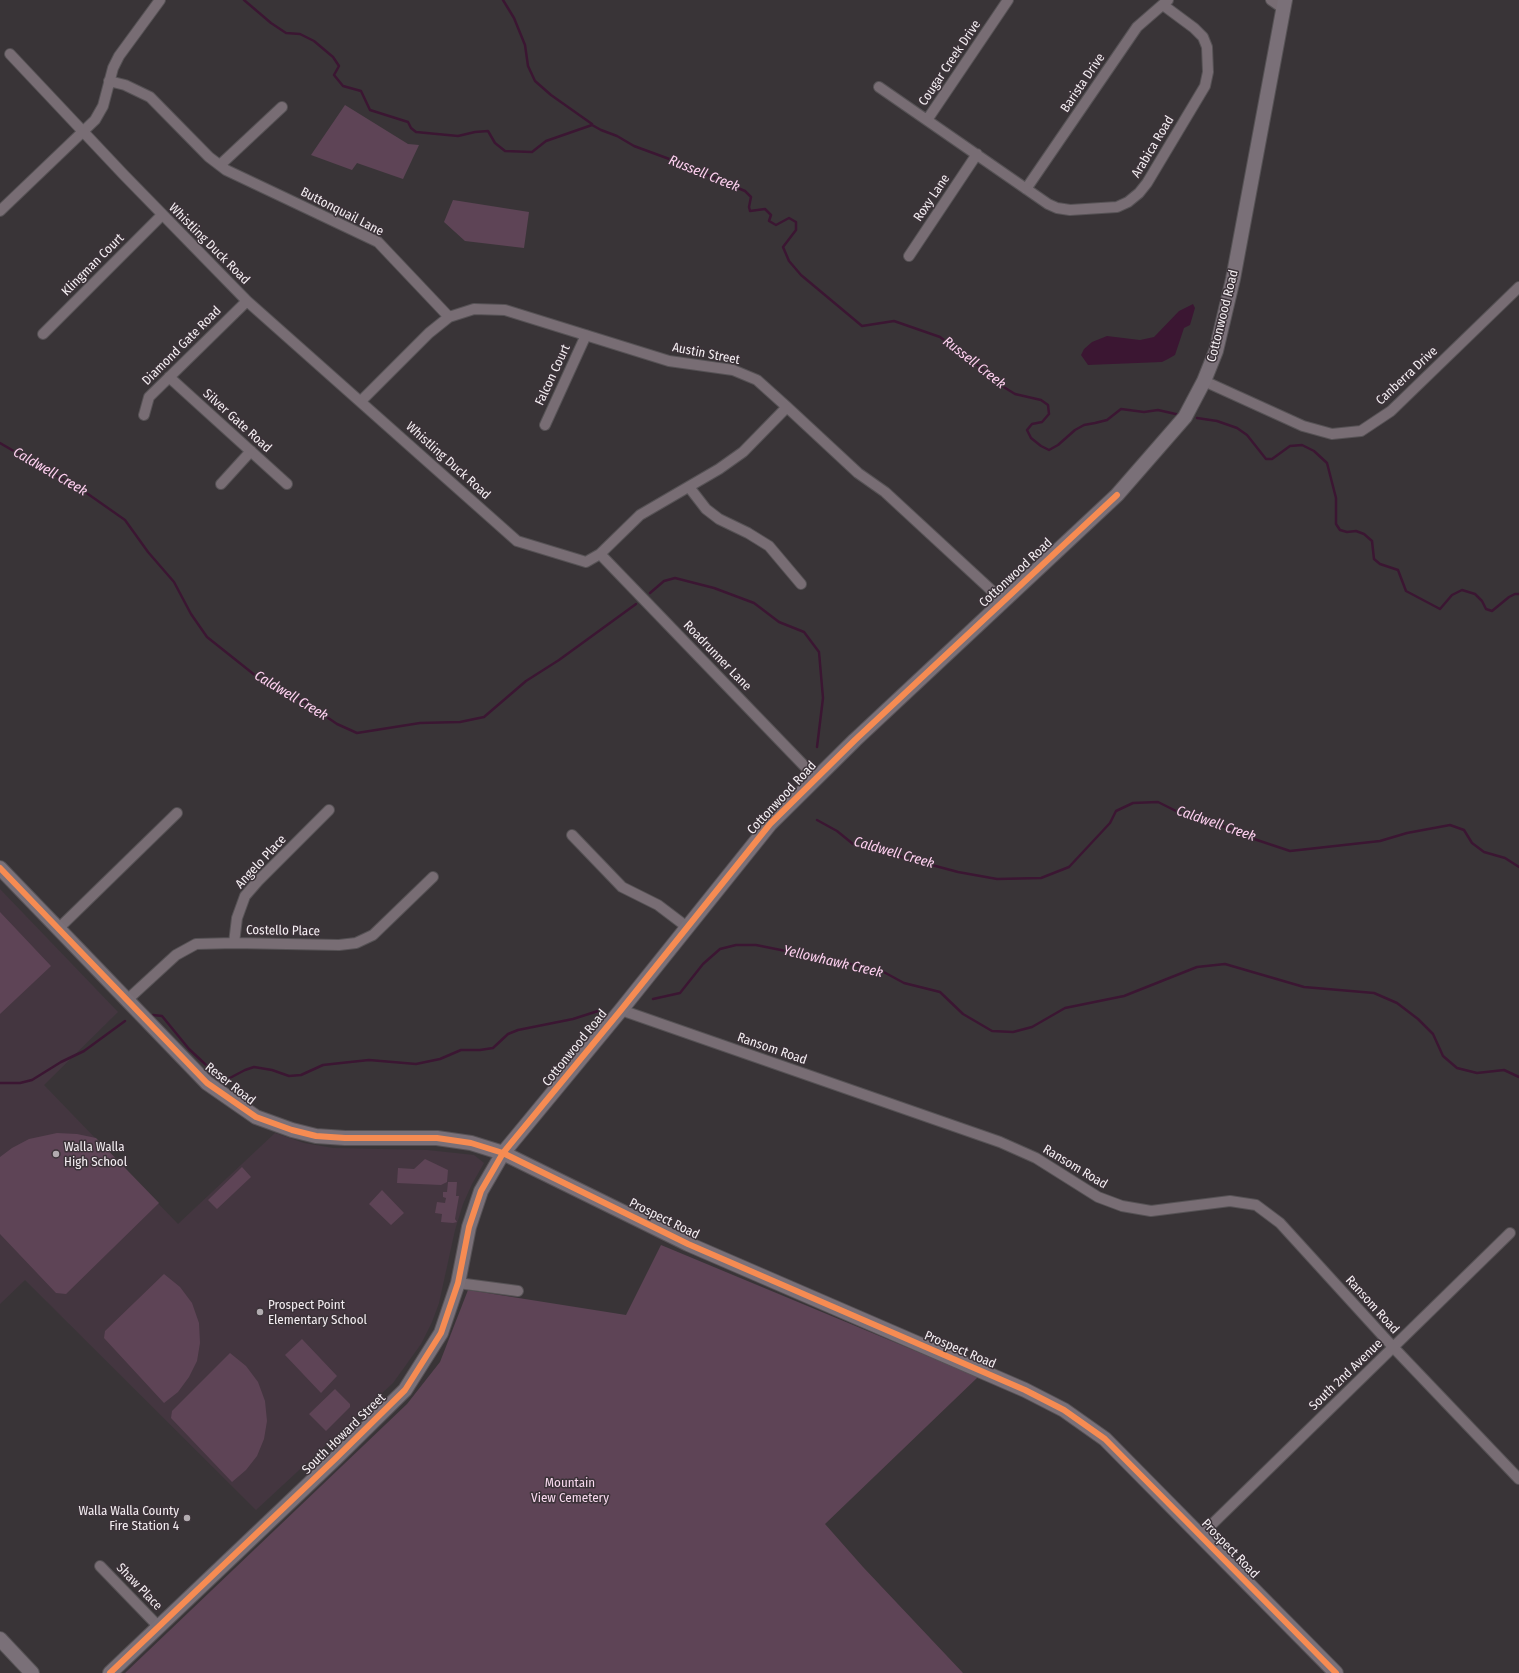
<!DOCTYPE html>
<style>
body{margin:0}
canvas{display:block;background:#393437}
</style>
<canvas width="1519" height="1673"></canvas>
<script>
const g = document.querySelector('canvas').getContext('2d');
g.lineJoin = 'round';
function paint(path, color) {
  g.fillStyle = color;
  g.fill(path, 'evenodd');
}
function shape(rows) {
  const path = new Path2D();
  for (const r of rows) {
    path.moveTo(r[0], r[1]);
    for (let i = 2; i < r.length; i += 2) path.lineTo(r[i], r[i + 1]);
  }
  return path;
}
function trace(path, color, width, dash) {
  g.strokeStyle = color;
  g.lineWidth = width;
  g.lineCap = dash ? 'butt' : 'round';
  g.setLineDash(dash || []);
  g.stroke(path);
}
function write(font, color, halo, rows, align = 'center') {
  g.font = font + ' "Fira Sans Condensed",sans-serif';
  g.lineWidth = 3;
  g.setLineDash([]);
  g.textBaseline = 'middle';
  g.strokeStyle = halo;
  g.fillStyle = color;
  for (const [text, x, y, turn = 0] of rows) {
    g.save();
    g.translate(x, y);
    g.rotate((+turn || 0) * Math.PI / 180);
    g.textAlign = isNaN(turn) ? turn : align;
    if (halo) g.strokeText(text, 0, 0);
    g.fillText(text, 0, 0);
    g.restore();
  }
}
const built = shape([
 [0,889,118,1012,44,1085,178,1224,275,1133,304,1143,333,1148,427,1150,474,1155,484,1163,472,1184,463,1204,455,1230,439,1303,432,1322,421,1344,393,1383,256,1510,25,1280,0,1304]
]);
const green = shape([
 [345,105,408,144,419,145,403,179,357,163,352,170,311,155],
 [453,200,529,212,524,248,465,241,444,222],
 [0,912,51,966,0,1014],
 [57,1133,77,1134,96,1138,159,1203,66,1294,56,1293,0,1234,0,1157,12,1148,29,1139],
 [425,1159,448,1170,447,1182,441,1185,397,1183,398,1168,414,1169],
 [242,1167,251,1177,217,1209,208,1200],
 [448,1182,457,1182,456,1196,459,1196,455,1219,457,1222,453,1223,441,1222,442,1214,435,1213,437,1202,445,1203,446,1198,443,1197,443,1192,447,1192],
 [382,1190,404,1213,391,1225,369,1204],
 [661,1245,978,1377,825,1524,863,1567,963,1673,125,1673,407,1404,440,1362,468,1290,626,1315],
 [164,1274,180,1287,192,1303,199,1323,200,1343,197,1361,189,1377,178,1392,164,1403,104,1338,105,1331],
 [302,1339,337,1376,321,1393,285,1355],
 [230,1353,246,1366,258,1382,265,1401,267,1421,264,1439,257,1456,246,1470,232,1482,171,1418,172,1411],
 [335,1389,350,1404,350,1407,326,1431,309,1414]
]);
const water = shape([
 [1193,304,1195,308,1190,325,1184,328,1175,355,1168,359,1162,362,1088,365,1081,355,1084,349,1092,342,1107,336,1140,340,1154,337,1179,311]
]);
const stream = shape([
 [244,0,271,23,286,33,300,34,314,41,333,57,339,66,334,75,343,86,361,91,370,110,408,122,411,128,416,132,458,136,475,132,488,131,495,143,505,151,532,152,546,141,592,125,601,130,617,136,634,146,672,160,745,191,751,197,749,207,750,211,765,209,771,215,769,221,776,225,789,218,796,222,796,230,783,247,789,261,801,275,862,326,894,321,940,337,980,367,994,381,1015,394,1041,400,1048,405,1049,414,1042,422,1032,424,1027,430,1031,438,1041,446,1049,450,1058,445,1075,430,1084,425,1095,423,1107,420,1121,409,1144,412,1158,410,1180,415],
 [503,0,514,18,525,45,528,66,535,81,551,95,592,124],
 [1197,418,1217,421,1237,428,1247,435,1266,459,1272,459,1290,446,1302,445,1314,451,1327,463,1336,498,1336,524,1340,530,1347,532,1356,531,1364,534,1372,541,1374,559,1380,564,1398,570,1406,591,1440,609,1452,595,1462,590,1475,594,1482,601,1486,609,1492,611,1509,597,1515,594,1519,594],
 [0,443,88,494,125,520,148,552,174,582,191,614,207,637,261,680,305,702,337,724,357,733,420,723,460,722,484,717,526,681,559,660,636,604],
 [650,593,664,581,675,578,714,588,754,603,779,622,804,632,819,652,823,698,817,747],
 [817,820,837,831,853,844,958,872,997,879,1041,878,1069,867,1110,823,1116,811,1133,803,1158,802,1184,815,1209,820,1245,836,1290,851,1380,841,1407,833,1450,825,1464,830,1472,843,1484,852,1505,858,1519,867],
 [653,999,680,993,703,964,720,949,736,945,756,945,880,970,904,983,940,992,963,1014,992,1031,1013,1032,1032,1027,1065,1008,1124,996,1197,967,1225,964,1304,987,1374,993,1397,1003,1418,1019,1433,1034,1443,1056,1457,1068,1477,1073,1504,1070,1519,1077],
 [153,1015,162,1016,189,1049,205,1064,216,1074,226,1080,245,1070,254,1067,272,1070,289,1076,301,1075,323,1065,341,1063,369,1060,416,1064,440,1059,461,1050,480,1050,493,1048,508,1034,518,1030,573,1019,598,1011],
 [0,1083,20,1083,32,1080,61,1062,84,1051,125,1021]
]);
const street = shape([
 [1271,0,1284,9],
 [10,54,124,175,247,301,517,541,586,562,600,554,640,515,719,469,743,452,787,407],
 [109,81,125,85,150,97,209,157,226,170,378,242,449,317],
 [879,87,1048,204,1057,208,1070,210,1117,207,1128,202,1139,193,1147,183,1205,86,1208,72,1207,47,1203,37,1194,28,1163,5],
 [927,120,1008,0],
 [220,165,282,107],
 [1026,189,1137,27,1168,0],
 [0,211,95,120,103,106,113,68,119,56,160,0],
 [909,256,977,154],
 [43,334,162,215],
 [169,377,287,484],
 [1204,381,1303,426,1332,434,1361,431,1391,411,1519,287],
 [361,401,429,333,449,317,474,309,505,310,669,361,733,370,757,380,787,407,858,473,885,492,1003,601],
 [144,415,149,397,247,301],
 [545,425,586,335],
 [221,484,251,451],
 [689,487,706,509,719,519,748,533,769,546,801,584],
 [600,554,815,777],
 [572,835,622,887,658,905,687,927],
 [58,929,177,813],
 [234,943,237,918,245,896,258,881,329,810],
 [127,1000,176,955,196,944,234,943,339,945,356,943,373,935,433,877],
 [621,1010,1000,1142,1036,1158,1098,1197,1122,1206,1151,1211,1230,1201,1256,1205,1280,1223,1393,1347,1519,1479],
 [458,1283,518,1291],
 [1201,1535,1510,1233],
 [100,1566,158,1626]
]);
const secondary = shape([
 [0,868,207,1083,256,1117,292,1130,316,1136,345,1138,437,1138,471,1143,503,1153,688,1244,1025,1390,1064,1410,1105,1439,1336,1673],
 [0,1639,32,1673],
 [110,1673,335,1459,405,1390,441,1333,458,1283,469,1227,481,1191,503,1153,621,1010,770,824,855,740,1117,495,1185,417,1204,381,1216,351,1233,279,1285,0]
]);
const cycleway = shape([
 [0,868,207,1083,256,1117,292,1130,316,1136,345,1138,437,1138,471,1143,503,1153,688,1244,1025,1390,1064,1410,1105,1439,1336,1673],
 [110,1673,335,1459,405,1390,441,1333,458,1283,469,1227,481,1191,503,1153,621,1010,770,824,855,740,1117,495]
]);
const markers = [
 [56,1154,4,"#b2acb0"],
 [260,1312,4,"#b2acb0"],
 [187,1518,4,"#b2acb0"]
];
const streetNames = [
 ["Cougar Creek Drive",950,63,-56],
 ["Barista Drive",1083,83,-56],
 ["Arabica Road",1153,147,-59],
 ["Roxy Lane",932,198,-56],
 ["Buttonquail Lane",342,212,27],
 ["Whistling Duck Road",209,244,45],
 ["Klingman Court",93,265,-45],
 ["Cottonwood Road",1223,316,-76],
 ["Diamond Gate Road",182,346,-45],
 ["Austin Street",706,354,11],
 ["Falcon Court",553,375,-65],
 ["Canberra Drive",1407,376,-43],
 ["Silver Gate Road",237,421,42],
 ["Whistling Duck Road",448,461,42],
 ["Cottonwood Road",1016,573,-43],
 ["Roadrunner Lane",717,656,46],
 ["Cottonwood Road",782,798,-47],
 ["Angelo Place",261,862,-47],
 ["Costello Place",283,931,1],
 ["Cottonwood Road",575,1048,-51],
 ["Ransom Road",772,1049,19],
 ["Reser Road",230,1084,38],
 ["Ransom Road",1075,1167,31],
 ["Prospect Road",664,1219,26],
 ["Ransom Road",1372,1305,48],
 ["Prospect Road",960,1350,23],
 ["South 2nd Avenue",1346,1375,-44],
 ["South Howard Street",344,1434,-44],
 ["Prospect Road",1230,1549,46],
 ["Shaw Place",139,1587,46]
];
const poiNames = [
 ["Walla Walla",64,1147],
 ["High School",64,1162],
 ["Prospect Point",268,1305],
 ["Elementary School",268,1320],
 ["Walla Walla County",179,1511,"right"],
 ["Fire Station 4",179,1526,"right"]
];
const parkNames = [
 ["Mountain",570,1483],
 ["View Cemetery",570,1498]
];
const waterNames = [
 ["Russell Creek",704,174,22],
 ["Russell Creek",974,363,38],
 ["Caldwell Creek",50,472,30],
 ["Caldwell Creek",291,696,31],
 ["Caldwell Creek",1216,824,19],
 ["Caldwell Creek",894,853,16],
 ["Yellowhawk Creek",833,962,13]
];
paint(built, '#443640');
paint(green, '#5e4456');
paint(water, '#3b1632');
trace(stream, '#3b1632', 2.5);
trace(street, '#565255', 12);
trace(secondary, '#565255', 16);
trace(street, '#786d74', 10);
trace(secondary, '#7a7078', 14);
trace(cycleway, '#f68b52', 6);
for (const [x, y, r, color] of markers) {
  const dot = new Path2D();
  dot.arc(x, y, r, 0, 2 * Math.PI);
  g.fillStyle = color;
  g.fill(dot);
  trace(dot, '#3b3238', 1.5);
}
write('13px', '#f3edf1', '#3b3238', streetNames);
write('13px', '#f3edf1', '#3b3238', poiNames, 'left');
write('13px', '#f8d9ee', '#3b3238', parkNames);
write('italic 14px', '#fed1f0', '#3b3238', waterNames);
</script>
